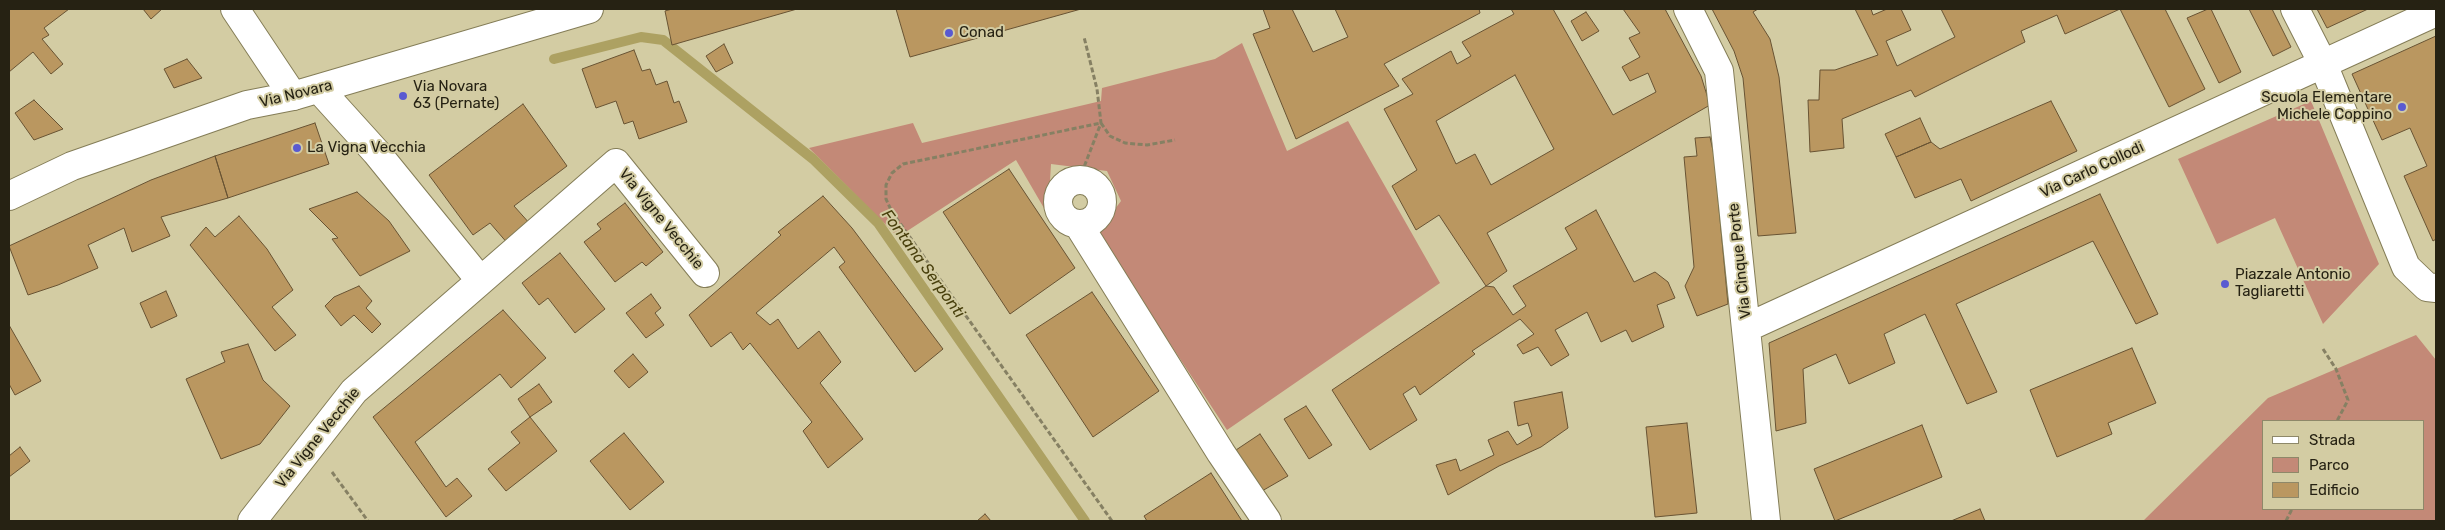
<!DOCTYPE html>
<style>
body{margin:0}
#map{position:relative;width:2445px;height:530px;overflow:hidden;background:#d3cca3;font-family:Rubik,sans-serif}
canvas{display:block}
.frame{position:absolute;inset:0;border:10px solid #262213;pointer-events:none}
.legend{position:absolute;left:2262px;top:420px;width:162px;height:90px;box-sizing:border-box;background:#d3cca3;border:1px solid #8e8869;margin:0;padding:6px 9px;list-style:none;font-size:15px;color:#262213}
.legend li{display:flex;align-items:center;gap:10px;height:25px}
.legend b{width:25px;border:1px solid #8e8869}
</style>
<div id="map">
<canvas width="2445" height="530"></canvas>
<div class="frame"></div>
<ul class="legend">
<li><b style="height:6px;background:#fff"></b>Strada</li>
<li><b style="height:14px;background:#c38977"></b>Parco</li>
<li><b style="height:14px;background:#ba9760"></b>Edificio</li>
</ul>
</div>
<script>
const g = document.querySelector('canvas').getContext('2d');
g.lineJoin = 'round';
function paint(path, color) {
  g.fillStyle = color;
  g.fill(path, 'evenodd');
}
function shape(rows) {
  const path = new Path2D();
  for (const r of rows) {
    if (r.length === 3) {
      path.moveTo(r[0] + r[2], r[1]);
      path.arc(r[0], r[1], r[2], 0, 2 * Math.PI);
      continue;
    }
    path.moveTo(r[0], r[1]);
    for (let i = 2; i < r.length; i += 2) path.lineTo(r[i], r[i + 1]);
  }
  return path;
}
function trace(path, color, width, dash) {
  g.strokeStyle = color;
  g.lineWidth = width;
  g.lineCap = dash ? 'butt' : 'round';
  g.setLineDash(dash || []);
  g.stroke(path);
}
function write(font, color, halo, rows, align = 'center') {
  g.font = font + ' Rubik,sans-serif';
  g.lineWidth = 4;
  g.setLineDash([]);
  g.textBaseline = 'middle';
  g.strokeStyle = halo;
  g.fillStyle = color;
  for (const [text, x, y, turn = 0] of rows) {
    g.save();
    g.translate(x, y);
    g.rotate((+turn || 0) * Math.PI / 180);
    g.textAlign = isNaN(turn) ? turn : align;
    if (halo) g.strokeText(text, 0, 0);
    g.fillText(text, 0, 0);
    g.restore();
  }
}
const green = shape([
 [1242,43,1287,151,1348,121,1440,283,1227,430,1097,233,1121,201,1107,171,1051,164,1048,215,1016,160,898,237,809,148,913,123,922,143,1101,101,1102,88,1215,59],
 [2311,101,2379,264,2323,324,2275,218,2217,244,2178,159],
 [2416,335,2436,360,2436,521,2143,521,2268,398],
 [2264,421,2424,421,2424,509,2264,509]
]);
const stream = shape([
 [554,59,641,37,663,40,813,159,878,223,1085,521]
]);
const building = shape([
 [9,9,69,9,44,28,49,35,42,39,63,64,51,74,33,52,9,72,9,9],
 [143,9,162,9,151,19,143,9],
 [672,9,797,9,672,45,665,11,672,9],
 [896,9,1081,9,910,57,896,9],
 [1263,9,1292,9,1313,52,1348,37,1335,9,1479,9,1480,13,1384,64,1399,86,1296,139,1253,34,1270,28,1263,9],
 [1511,9,1553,9,1613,115,1656,92,1648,73,1630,81,1622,67,1640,57,1629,38,1640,33,1623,9,1665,9,1701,76,1710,105,1487,233,1507,271,1486,286,1439,215,1416,230,1392,186,1417,170,1384,109,1413,94,1402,79,1451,51,1457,64,1471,56,1462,42,1514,14,1511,9],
 [1515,75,1554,149,1491,185,1475,154,1456,164,1436,121,1515,75],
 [1712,9,1758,9,1753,12,1770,39,1779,77,1796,233,1758,236,1743,78,1734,51,1712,9],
 [1855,9,1871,9,1873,15,1887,9,1901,9,1911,30,1886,41,1897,66,1955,37,1941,9,2165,9,2205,89,2169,107,2120,9,2065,34,2057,15,2021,31,2025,42,1915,97,1911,90,1842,119,1844,148,1810,152,1808,100,1819,100,1820,70,1835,70,1878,55,1855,9],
 [2208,9,2211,9,2241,72,2219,83,2187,18,2208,9],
 [2249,9,2272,9,2291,47,2273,56,2249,9],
 [2317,9,2368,9,2327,28,2317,9],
 [1586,12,1599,31,1582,41,1571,21,1586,12],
 [2436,36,2436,239,2433,241,2404,176,2427,166,2410,128,2382,140,2352,74,2436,36],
 [724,44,733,63,716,72,706,56,724,44],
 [634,50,642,71,650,69,656,85,667,81,674,103,679,101,687,122,639,139,633,121,624,124,616,101,596,108,582,69,634,50],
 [187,59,202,78,174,88,164,69,187,59],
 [34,100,63,129,34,140,15,113,34,100],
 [2051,101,2077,151,1971,201,1961,179,1915,198,1896,157,1931,142,1940,149,2051,101],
 [523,104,567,166,514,206,531,225,509,245,490,223,473,235,429,175,523,104],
 [1920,118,1931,142,1896,157,1885,134,1920,118],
 [315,123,329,164,228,198,215,156,315,123],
 [1710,137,1714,155,1728,304,1697,316,1685,286,1694,267,1684,157,1697,156,1695,138,1710,137],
 [215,156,228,198,161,217,170,236,132,252,124,228,88,245,98,268,58,285,28,295,9,246,151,180,215,156],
 [1009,169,1075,268,1010,314,943,212,1009,169],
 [357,192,389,221,410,251,360,276,332,239,338,238,309,209,357,192],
 [2100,194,2158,314,2136,324,2093,241,1956,304,1997,392,1967,404,1925,314,1884,334,1895,363,1849,384,1836,354,1803,369,1806,423,1776,431,1769,343,2100,194],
 [823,196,852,228,943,349,915,372,839,267,845,262,834,247,756,313,770,325,778,319,798,349,819,331,841,362,820,383,863,439,828,468,803,431,812,422,750,343,743,350,731,332,711,347,689,315,781,235,778,232,823,196],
 [625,203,663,252,646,266,642,262,615,282,584,242,601,229,597,224,625,203],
 [1596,210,1634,282,1655,272,1668,282,1675,298,1657,305,1664,327,1632,342,1626,330,1601,342,1587,312,1555,330,1569,355,1551,366,1538,347,1523,354,1517,345,1534,334,1520,319,1472,351,1475,354,1420,395,1415,386,1403,394,1417,420,1370,450,1332,390,1486,286,1494,287,1513,315,1526,306,1513,286,1577,249,1565,228,1596,210],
 [239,216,267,249,293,290,272,307,296,335,275,351,190,245,206,227,215,237,239,216],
 [560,253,605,309,575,333,548,298,539,305,522,283,560,253],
 [359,286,372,301,366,308,381,324,372,333,354,315,341,326,325,306,334,297,359,286],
 [166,291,177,316,151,328,140,303,166,291],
 [1092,292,1159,391,1093,437,1026,335,1092,292],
 [651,294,661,308,655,313,664,325,646,338,626,313,651,294],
 [503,310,546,358,511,388,500,374,415,442,446,487,457,478,472,496,446,517,373,417,503,310],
 [9,325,41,381,15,395,9,384,9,325],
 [248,344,263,380,290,406,260,444,221,459,186,379,225,362,221,352,248,344],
 [2132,348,2156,403,2108,423,2112,434,2057,457,2030,390,2132,348],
 [633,354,648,372,629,388,614,371,633,354],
 [539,384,552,402,530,417,518,399,539,384],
 [1562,392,1568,428,1541,447,1499,466,1448,495,1436,465,1456,459,1460,471,1494,455,1488,440,1508,431,1517,445,1532,436,1528,423,1518,426,1514,402,1562,392],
 [1306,406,1332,445,1309,459,1284,419,1306,406],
 [530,417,557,451,506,491,488,469,520,443,511,432,530,417],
 [1687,423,1697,513,1655,517,1646,427,1687,423],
 [1922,425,1942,477,1835,521,1814,469,1922,425],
 [624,433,664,482,630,510,590,461,624,433],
 [1260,434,1288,476,1262,491,1236,450,1260,434],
 [20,447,30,461,9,477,9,456,20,447],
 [1211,473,1242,521,1147,521,1144,516,1211,473],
 [1980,509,1985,521,1951,521,1980,509],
 [985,514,991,521,977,521,985,514]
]);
const path = shape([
 [1079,180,1101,123,1097,89,1084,37],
 [2323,349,2336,369,2348,400,2337,421],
 [332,472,368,521],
 [1112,521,892,212,886,199,886,185,892,173,903,164,1101,123,1110,136,1125,143,1147,145,1175,140],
 [2286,521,2292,509]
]);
const street = shape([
 [1688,9,1719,71,1766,521],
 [2295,9,2323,64,2406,267,2427,287,2436,288],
 [319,89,376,152,480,280],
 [293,96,589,9],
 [1080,202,22],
 [1078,224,1221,453,1267,521],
 [1748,327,2436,12],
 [252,521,354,391,616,163,705,273]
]);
const secondary = shape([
 [9,196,72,166,247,105,293,96,235,9]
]);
const markers = [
 [949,33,5,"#595ad1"],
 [403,96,5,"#595ad1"],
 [2402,107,5,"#595ad1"],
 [297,148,5,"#595ad1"],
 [2225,284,5,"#595ad1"]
];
const poiNames = [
 ["Conad",959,33],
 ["Via Novara",413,87],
 ["63 (Pernate)",413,104],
 ["Scuola Elementare",2392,98,"right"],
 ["Michele Coppino",2392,115,"right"],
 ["La Vigna Vecchia",307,148],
 ["Piazzale Antonio",2235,275],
 ["Tagliaretti",2235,292]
];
const streetNames = [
 ["Via Novara",296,94,-14],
 ["Via Carlo Collodi",2092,170,-25],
 ["Via Vigne Vecchie",661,219,51],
 ["Via Cinque Porte",1740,261,-96],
 ["Via Vigne Vecchie",318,438,-51]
];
const waterNames = [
 ["Fontana Serponti",923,264,54]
];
paint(green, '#c38977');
trace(stream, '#ada162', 10);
paint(building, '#ba9760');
trace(building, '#685333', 1);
trace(street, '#847d57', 30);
trace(secondary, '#847d57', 30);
trace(path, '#868063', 3, [5, 2.5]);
trace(street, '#fff', 28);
trace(secondary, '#fff', 28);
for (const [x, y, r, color] of markers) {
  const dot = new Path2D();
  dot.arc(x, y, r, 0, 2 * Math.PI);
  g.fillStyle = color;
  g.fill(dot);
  trace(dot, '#d3cca3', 2);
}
write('15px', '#262213', '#d3cca3', poiNames, 'left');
write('15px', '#262213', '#d3cca3', streetNames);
write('italic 16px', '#49400d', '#d3cca3', waterNames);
</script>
